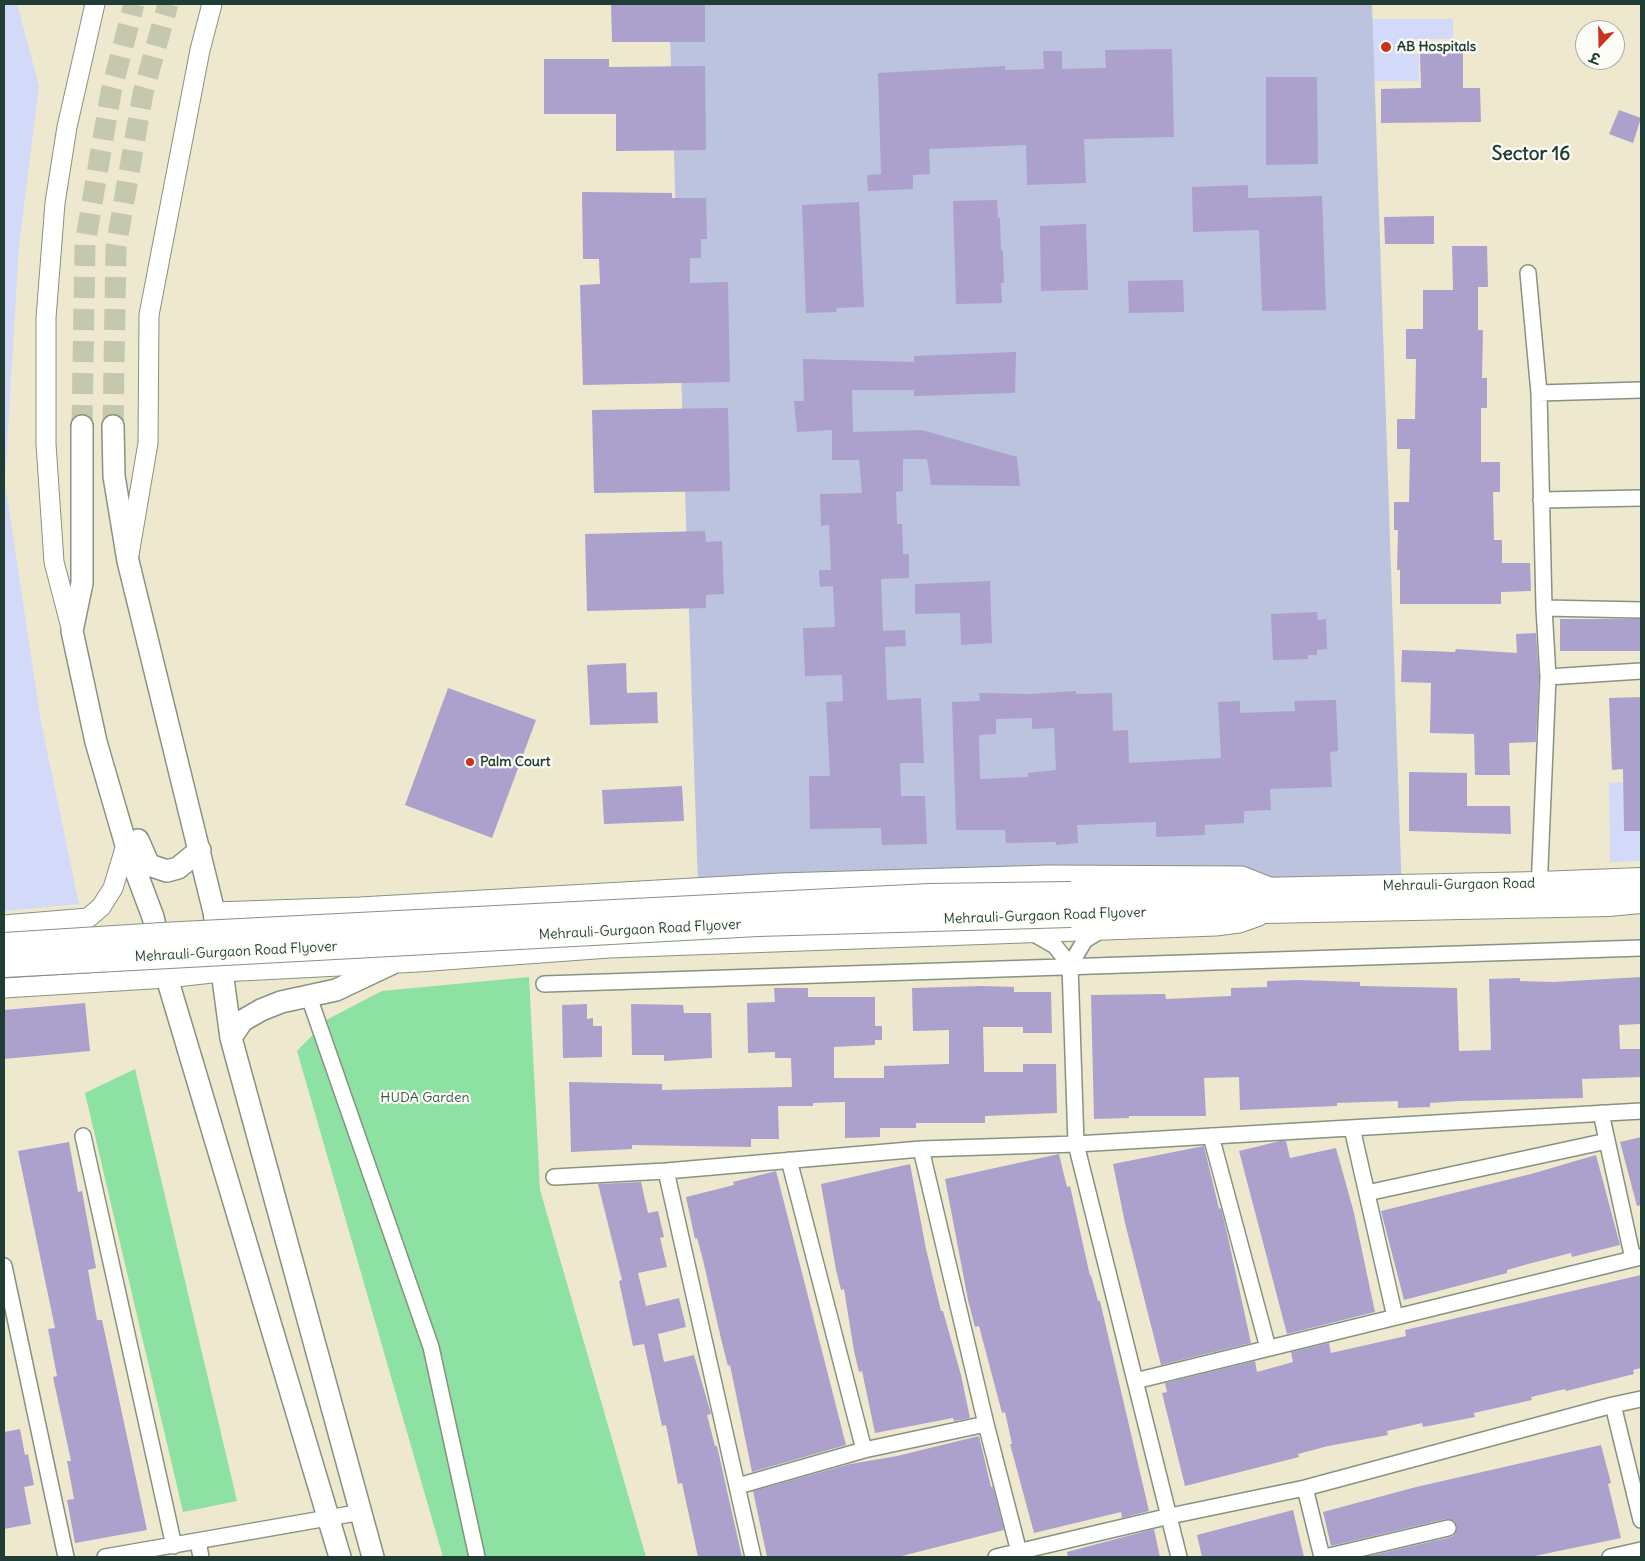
<!DOCTYPE html>
<meta charset="utf-8">
<style>
body{margin:0}
#map{position:relative;width:1645px;height:1561px;overflow:hidden;background:#eee9ce;font-family:Delius,"Playpen Sans Deva",sans-serif}
canvas{display:block}
.frame{position:absolute;inset:0;border:5px solid #1f3d34;pointer-events:none}
.north{position:absolute;left:1575px;top:20px;width:50px;height:50px;box-sizing:border-box;background:#fdfcf7;border:1px solid #a4b0a9;border-radius:50%;rotate:201deg;font-size:14px;font-weight:700;line-height:20px;text-align:center;color:#1f3d34}
.north::after{content:'';display:block;margin:auto;width:18px;height:22px;background:#c8321e;clip-path:polygon(50% 0,100% 100%,50% 72%,0 100%)}
</style>
<div id="map">
<canvas width="1645" height="1561"></canvas>
<div class="frame"></div>
<div class="north">उ</div>
</div>
<script>
const g = document.querySelector('canvas').getContext('2d');
g.lineJoin = 'round';
function paint(path, color) {
  g.fillStyle = color;
  g.fill(path, 'evenodd');
}
function shape(rows) {
  const path = new Path2D();
  for (const r of rows) {
    path.moveTo(r[0], r[1]);
    for (let i = 2; i < r.length; i += 2) path.lineTo(r[i], r[i + 1]);
  }
  return path;
}
function trace(path, color, width, dash) {
  g.strokeStyle = color;
  g.lineWidth = width;
  g.lineCap = dash ? 'butt' : 'round';
  g.setLineDash(dash || []);
  g.stroke(path);
}
function write(font, color, halo, rows, align = 'center') {
  g.font = font + ' Delius,sans-serif';
  g.lineWidth = 4.5;
  g.setLineDash([]);
  g.textBaseline = 'middle';
  g.strokeStyle = halo;
  g.fillStyle = color;
  for (const [text, x, y, turn = 0] of rows) {
    g.save();
    g.translate(x, y);
    g.rotate((+turn || 0) * Math.PI / 180);
    g.textAlign = isNaN(turn) ? turn : align;
    if (halo) g.strokeText(text, 0, 0);
    g.fillText(text, 0, 0);
    g.restore();
  }
}
const built = shape([
 [4,4,17,4,39,86,19,246,5,482,41,722,79,904,4,911],
 [1365,19,1453,19,1453,39,1407,39,1407,54,1419,54,1419,81,1366,81],
 [1609,782,1641,782,1641,861,1610,862]
]);
const industrial = shape([
 [669,4,1372,4,1402,896,699,916]
]);
const green = shape([
 [529,977,540,1190,646,1557,443,1557,297,1051,328,1019,382,991],
 [135,1069,237,1501,183,1512,85,1093]
]);
const building = shape([
 [611,4,705,4,705,42,612,42],
 [1172,49,1174,137,1084,139,1086,183,1027,185,1026,145,929,149,930,174,913,175,913,189,868,191,867,175,881,174,878,73,1005,66,1005,70,1044,69,1043,51,1062,51,1062,69,1106,68,1105,50],
 [1463,53,1463,88,1480,88,1481,122,1381,123,1381,89,1421,88,1420,54],
 [544,59,609,59,609,67,705,66,706,150,616,151,616,114,544,114],
 [1266,77,1317,77,1318,164,1266,165],
 [1619,110,1641,118,1633,143,1609,134],
 [1248,185,1248,198,1322,196,1326,310,1262,311,1259,230,1193,232,1192,187],
 [582,192,672,193,672,198,706,198,707,239,701,239,701,258,690,258,690,283,728,282,730,382,583,385,580,285,600,284,599,259,583,259],
 [997,200,998,218,1000,218,1001,250,1003,250,1004,283,1001,283,1002,303,956,304,953,201],
 [859,202,864,307,836,308,837,312,806,313,802,205],
 [1434,216,1434,244,1385,244,1384,217],
 [1086,224,1088,290,1041,291,1040,226],
 [1452,246,1487,246,1488,287,1478,287,1478,330,1483,330,1482,378,1487,378,1487,408,1481,408,1481,462,1500,462,1500,492,1493,492,1494,540,1502,540,1502,563,1530,563,1531,591,1501,592,1501,604,1400,604,1400,570,1397,570,1398,530,1394,530,1394,502,1409,502,1410,449,1397,449,1397,419,1415,419,1416,359,1406,359,1406,329,1423,329,1423,290,1453,290],
 [1183,280,1184,312,1129,313,1128,281],
 [1016,352,1015,393,914,396,914,390,852,390,853,432,922,430,1017,457,1020,486,931,485,927,459,903,459,903,491,896,492,897,524,902,524,903,554,909,554,909,578,881,579,883,631,905,630,906,646,885,647,887,700,921,698,924,763,900,763,901,796,925,796,927,844,882,845,881,828,810,829,809,776,830,776,826,702,843,701,842,675,805,676,803,628,835,627,833,586,820,587,819,570,831,570,829,525,821,526,820,494,862,493,859,460,832,460,832,430,797,432,794,401,804,401,803,359,914,362,914,356],
 [728,408,730,491,594,493,592,410],
 [705,531,706,542,722,541,724,594,706,595,706,608,587,611,585,534],
 [990,581,992,643,961,645,960,613,915,614,915,584],
 [1317,612,1318,620,1326,619,1327,649,1317,650,1317,655,1308,655,1308,659,1273,660,1271,614],
 [1560,619,1641,619,1641,651,1560,651],
 [1536,633,1539,677,1536,742,1509,743,1510,775,1475,775,1474,734,1430,733,1431,683,1401,682,1402,650,1455,652,1456,649,1517,653,1516,634],
 [626,663,627,693,657,692,658,723,590,725,587,665],
 [448,688,536,720,492,838,405,805],
 [1076,691,1076,694,1112,693,1113,731,1128,730,1129,763,1221,758,1218,702,1240,701,1240,713,1295,711,1294,701,1336,700,1338,751,1330,752,1332,787,1270,789,1271,810,1244,811,1244,823,1205,825,1205,835,1156,837,1156,822,1077,825,1078,843,1056,845,1056,842,1006,843,1005,830,956,830,952,702,980,701,979,693,1031,694],
 [1032,718,1032,729,1054,728,1056,770,1028,773,1028,777,980,779,979,735,996,734,996,719],
 [1641,697,1641,831,1624,831,1623,769,1612,770,1609,698],
 [1409,772,1467,773,1467,806,1510,806,1511,834,1409,831],
 [682,786,684,821,604,824,602,790],
 [1641,977,1641,1024,1619,1025,1620,1049,1641,1049,1641,1077,1582,1079,1583,1098,1460,1101,1430,1103,1430,1107,1398,1108,1398,1101,1337,1103,1337,1106,1240,1110,1239,1077,1204,1078,1206,1116,1129,1116,1129,1118,1094,1119,1091,995,1165,994,1166,999,1231,996,1231,988,1267,987,1267,981,1297,980,1360,982,1360,986,1457,988,1459,1051,1491,1050,1489,979,1520,978,1520,981,1553,982],
 [983,986,1014,987,1014,992,1051,992,1052,1033,1023,1033,1023,1027,983,1027,984,1065,984,1072,1023,1072,1023,1064,1056,1064,1057,1113,985,1116,985,1123,916,1123,916,1128,880,1128,880,1137,845,1138,845,1102,813,1103,813,1106,778,1106,779,1139,751,1139,751,1147,632,1145,632,1149,571,1152,569,1082,662,1084,662,1090,792,1087,791,1058,775,1058,775,1052,748,1053,747,1003,775,1002,774,988,808,988,808,997,875,997,875,1026,882,1026,882,1040,875,1040,875,1045,834,1047,834,1078,884,1078,884,1066,949,1064,949,1030,913,1031,912,988],
 [85,1003,90,1051,4,1059,4,1010],
 [587,1004,587,1019,593,1018,593,1026,602,1026,602,1057,563,1058,562,1005],
 [631,1004,683,1005,684,1013,711,1013,712,1058,664,1061,664,1055,632,1055],
 [1641,1137,1641,1205,1637,1206,1620,1142],
 [1280,1141,1286,1141,1290,1158,1336,1148,1354,1213,1375,1312,1287,1334,1239,1151],
 [69,1142,78,1192,82,1191,96,1268,88,1270,97,1320,102,1320,147,1530,75,1543,67,1500,74,1499,67,1461,71,1461,53,1377,57,1376,48,1329,55,1328,18,1151],
 [1204,1146,1219,1209,1221,1208,1227,1233,1251,1343,1161,1365,1125,1223,1113,1164],
 [1059,1154,1067,1187,1070,1186,1090,1276,1091,1275,1098,1301,1100,1301,1149,1511,1122,1518,1121,1512,1034,1533,1010,1444,1012,1444,1005,1412,1002,1413,979,1326,975,1327,968,1300,945,1179],
 [1596,1155,1620,1245,1572,1257,1571,1253,1528,1264,1507,1270,1507,1273,1404,1300,1381,1211,1531,1174],
 [910,1164,926,1249,941,1311,943,1311,961,1375,970,1418,954,1421,953,1418,875,1433,862,1371,859,1372,854,1351,844,1289,841,1290,836,1270,821,1184],
 [776,1171,846,1445,752,1472,730,1365,728,1366,722,1343,703,1260,697,1238,695,1239,686,1197,734,1185,733,1182],
 [641,1182,648,1213,658,1211,664,1237,660,1238,667,1267,638,1273,646,1306,679,1298,686,1327,658,1334,664,1362,694,1355,711,1414,707,1415,715,1446,717,1446,742,1557,698,1557,682,1483,678,1484,666,1425,662,1426,644,1344,633,1346,619,1281,622,1280,598,1184],
 [1641,1275,1641,1368,1633,1370,1634,1374,1566,1391,1565,1389,1531,1397,1532,1400,1474,1413,1475,1417,1423,1427,1422,1423,1387,1431,1388,1435,1328,1446,1298,1454,1299,1457,1185,1486,1162,1393,1167,1392,1165,1383,1255,1361,1257,1372,1293,1362,1291,1352,1329,1343,1331,1353,1406,1336,1405,1330],
 [20,1429,25,1455,28,1454,34,1485,24,1487,31,1524,4,1529,4,1432],
 [979,1436,991,1487,993,1487,1004,1530,898,1557,767,1557,753,1491,850,1464,897,1456],
 [1601,1445,1611,1483,1608,1484,1621,1538,1530,1557,1365,1557,1451,1537,1455,1534,1457,1526,1454,1521,1446,1519,1331,1546,1323,1512,1416,1487],
 [1293,1510,1304,1557,1202,1557,1197,1535],
 [1154,1529,1160,1557,1068,1557,1067,1552]
]);
const secondaryTunnel = shape([
 [82,426,85,244,111,92,134,4],
 [113,426,116,247,143,93,168,4]
]);
const minor = shape([
 [1528,273,1539,393,1544,608,1548,677,1539,891],
 [1539,393,1641,390],
 [1541,500,1641,498],
 [1544,608,1641,610],
 [1548,677,1641,671],
 [1100,931,1085,940,1070,965,1076,1144,1179,1557],
 [1034,934,1055,946,1070,965],
 [544,984,1641,948],
 [309,997,431,1347,477,1557],
 [1601,1113,1633,1259],
 [1352,1128,1395,1317],
 [83,1136,174,1546],
 [1211,1136,1268,1348],
 [921,1149,986,1424,1019,1552],
 [789,1160,864,1450],
 [666,1171,753,1557],
 [554,1177,666,1171,921,1149,1076,1144,1641,1111],
 [1367,1193,1607,1141],
 [4,1266,66,1557],
 [1135,1381,1641,1257],
 [1613,1405,1641,1520],
 [738,1486,864,1450,986,1424],
 [1305,1488,1322,1557],
 [198,1542,201,1557],
 [105,1557,362,1512],
 [996,1557,1170,1516,1305,1488,1613,1405,1641,1399],
 [1325,1557,1448,1528],
 [1610,1557,1641,1550]
]);
const tertiary = shape([
 [129,555,148,443,149,315,200,50,212,4],
 [72,631,54,562,46,444,46,318,55,203,67,127,95,4],
 [214,912,360,907,780,883,1048,875,1242,876,1272,888],
 [4,925,88,918,101,907,113,888,126,845],
 [4,988,167,978,221,972,418,962,609,948,1216,926,1239,923,1259,916]
]);
const secondary = shape([
 [82,426,82,583,72,631,96,742,126,845,153,917,167,978,340,1557],
 [113,426,114,476,128,561,214,912,231,1038,373,1557],
 [138,840,149,865,167,871,178,868,200,850],
 [231,1038,242,1021,261,1010,281,1002,336,990,391,964]
]);
const primary = shape([
 [1071,894,1539,884,1641,880],
 [1071,915,1608,904,1641,901]
]);
const primaryBridge = shape([
 [4,945,162,935,929,896,1071,894],
 [4,965,758,924,1071,915]
]);
const markers = [
 [1386,47,6,"#c8321e"],
 [470,762,5,"#c8321e"]
];
const poiNames = [
 ["AB Hospitals",1397,47],
 ["Palm Court",480,762]
];
const streetNames = [
 ["Mehrauli-Gurgaon Road",1459,885,-1],
 ["Mehrauli-Gurgaon Road Flyover",1045,916,-2],
 ["Mehrauli-Gurgaon Road Flyover",640,930,-3],
 ["Mehrauli-Gurgaon Road Flyover",236,952,-3]
];
const parkNames = [
 ["HUDA Garden",425,1098]
];
const districtNames = [
 ["Sector 16",1531,155]
];
paint(built, '#d3d9f9');
paint(industrial, '#bcc3de');
paint(green, '#8ce1a3');
paint(building, '#aba1cc');
trace(secondaryTunnel, '#c5c7af', 21, [21, 11]);
trace(minor, '#869381', 18);
trace(tertiary, '#869381', 21);
trace(secondary, '#869381', 24);
trace(primary, '#869381', 26);
trace(minor, '#fff', 15);
trace(tertiary, '#fff', 19);
trace(secondary, '#fff', 21);
trace(primary, '#fff', 24);
trace(primaryBridge, '#869381', 26, []);
trace(primaryBridge, '#fff', 24);
for (const [x, y, r, color] of markers) {
  const dot = new Path2D();
  dot.arc(x, y, r, 0, 2 * Math.PI);
  g.fillStyle = color;
  g.fill(dot);
  trace(dot, '#fdfcf7', 2);
}
write('bold 14px', '#1f3d34', '#fdfcf7', poiNames, 'left');
write('14px', '#1f3d34', '#fdfcf7', streetNames);
write('14px', '#355e4a', '#fdfcf7', parkNames);
write('bold 19px', '#1f3d34', '#fdfcf7', districtNames);
</script>
